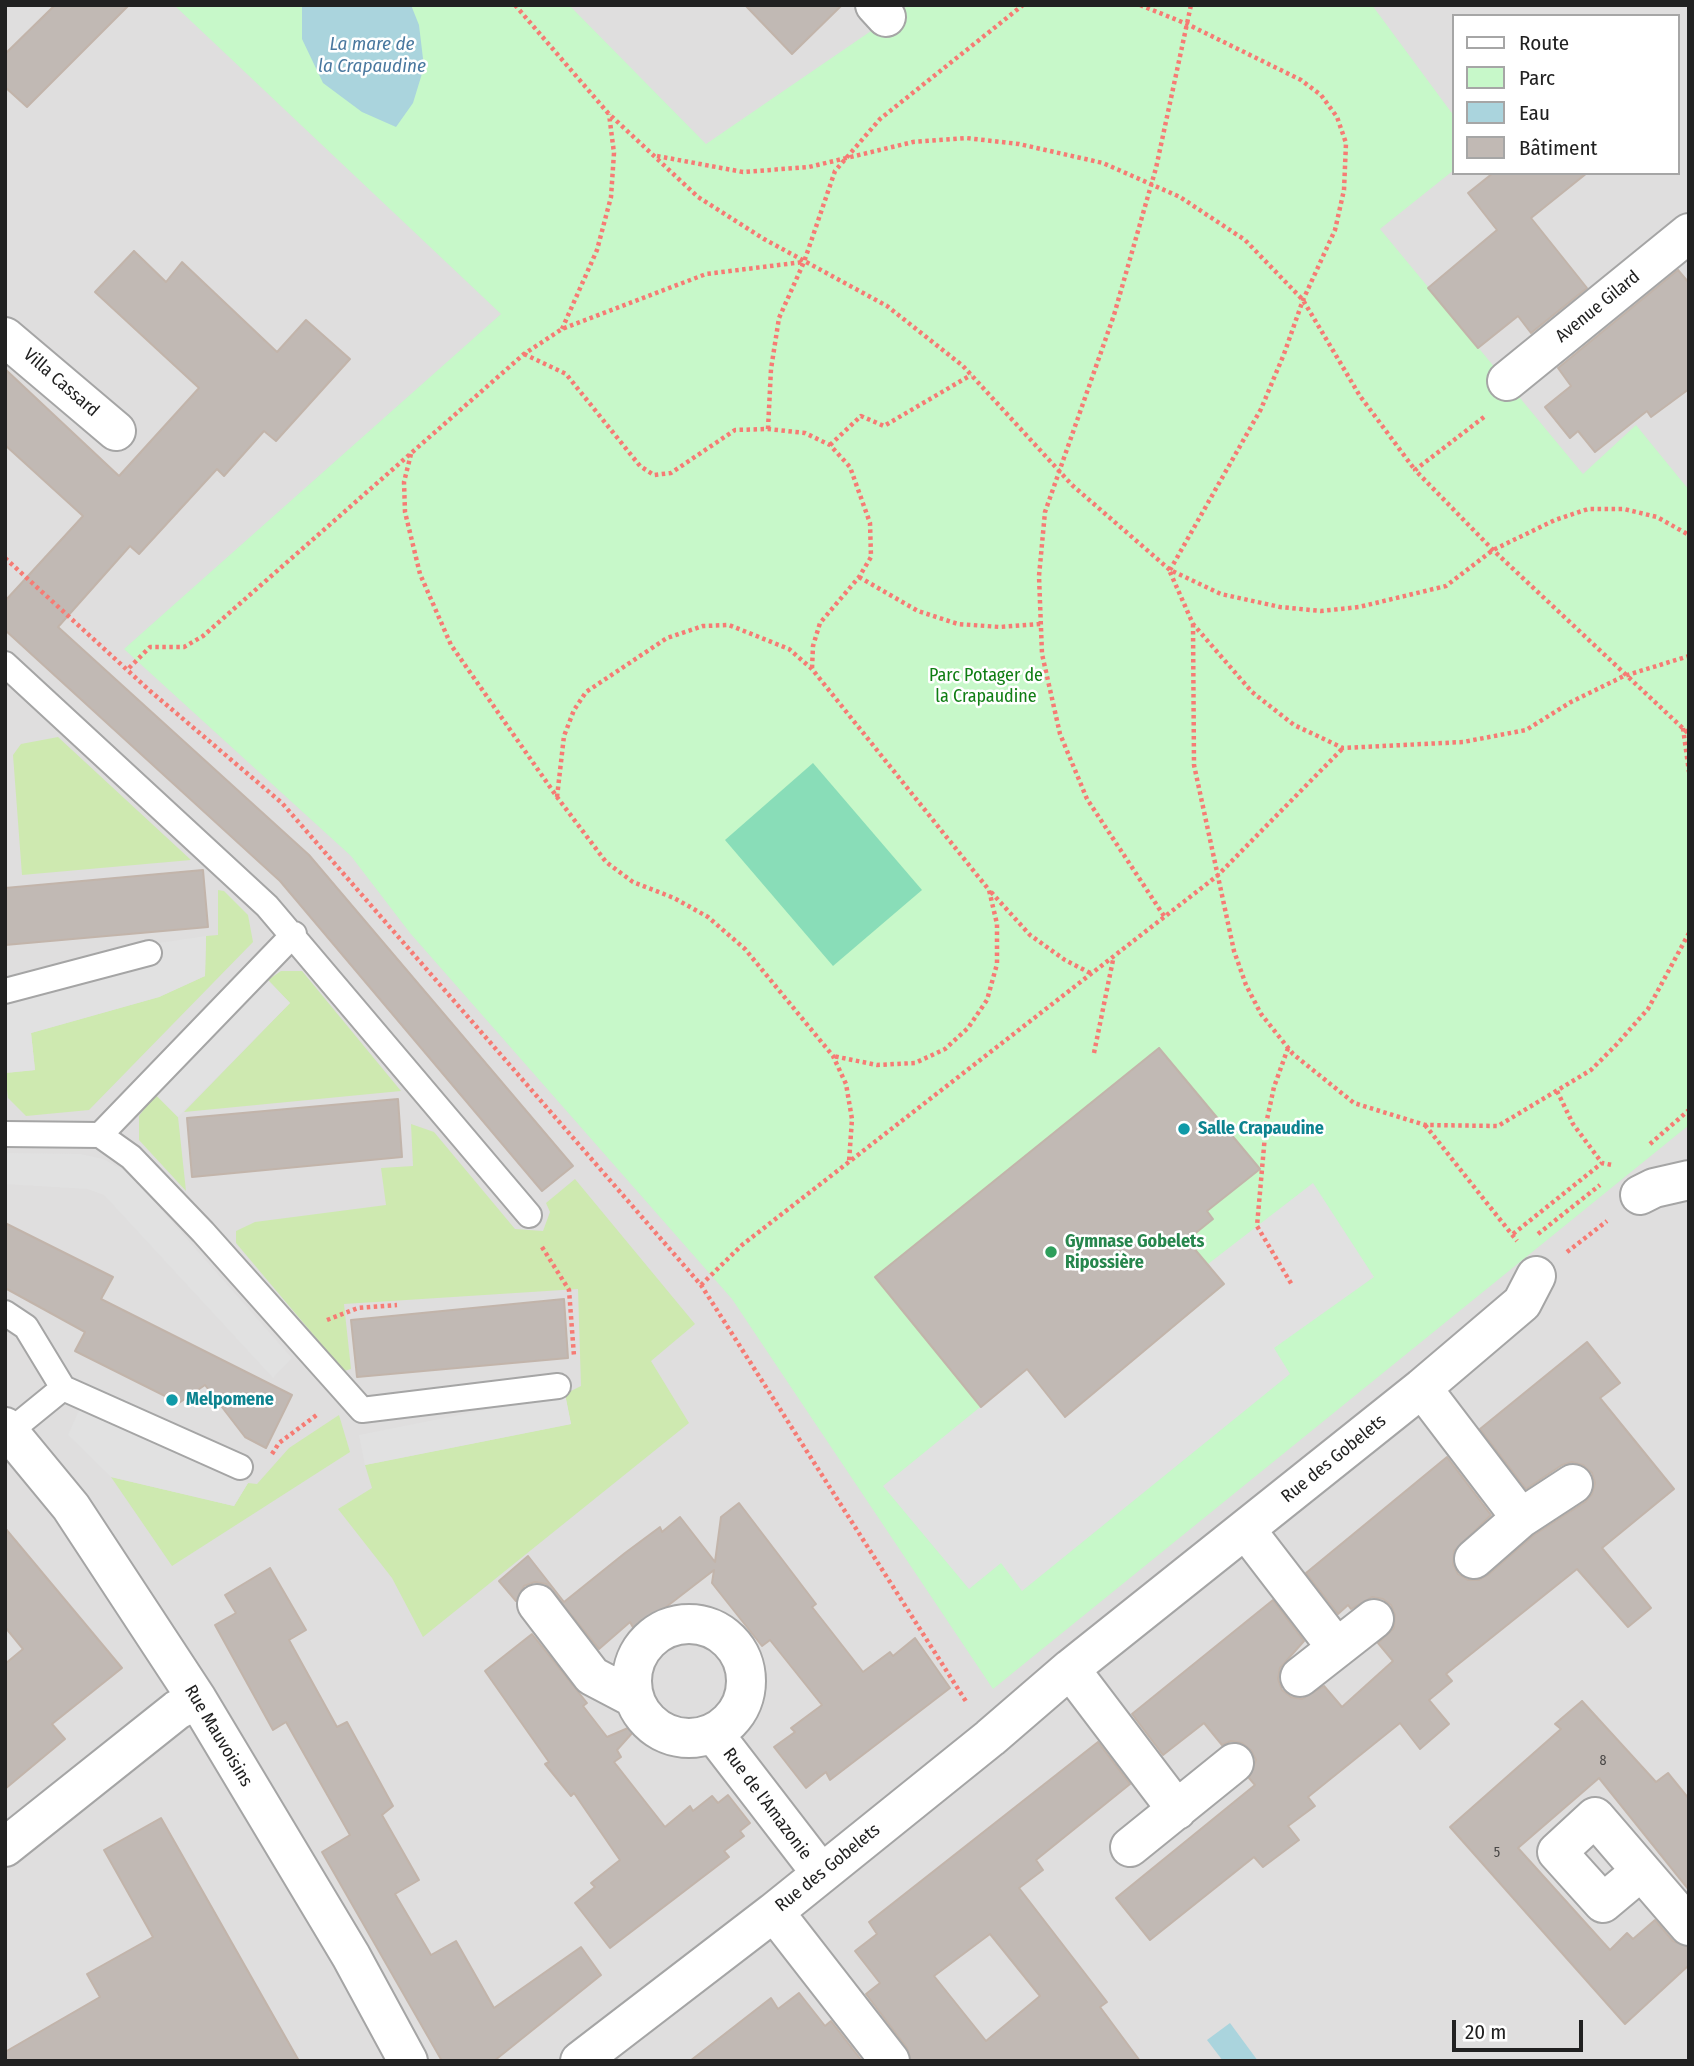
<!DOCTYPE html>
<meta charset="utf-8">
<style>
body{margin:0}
#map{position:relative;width:1694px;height:2066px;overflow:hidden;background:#f1ede8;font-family:"Fira Sans Condensed",sans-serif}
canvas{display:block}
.frame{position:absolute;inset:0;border:7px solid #212121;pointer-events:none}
.legend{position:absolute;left:1452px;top:14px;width:228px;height:161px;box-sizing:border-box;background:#fff;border:2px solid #a6a6a6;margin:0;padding:9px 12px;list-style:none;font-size:21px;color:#212121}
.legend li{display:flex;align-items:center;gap:14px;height:35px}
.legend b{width:35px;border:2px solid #a6a6a6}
.scale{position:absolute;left:1452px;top:2020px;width:131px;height:32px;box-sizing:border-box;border:4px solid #212121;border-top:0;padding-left:9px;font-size:21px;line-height:24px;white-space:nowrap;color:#212121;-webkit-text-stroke:5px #fff;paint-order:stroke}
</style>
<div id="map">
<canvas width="1694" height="2066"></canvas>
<div class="frame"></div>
<ul class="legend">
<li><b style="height:9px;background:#fff"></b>Route</li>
<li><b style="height:19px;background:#c7f8c9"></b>Parc</li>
<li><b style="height:19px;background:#aad4dd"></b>Eau</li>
<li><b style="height:19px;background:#c1b9b4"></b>Bâtiment</li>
</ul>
<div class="scale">20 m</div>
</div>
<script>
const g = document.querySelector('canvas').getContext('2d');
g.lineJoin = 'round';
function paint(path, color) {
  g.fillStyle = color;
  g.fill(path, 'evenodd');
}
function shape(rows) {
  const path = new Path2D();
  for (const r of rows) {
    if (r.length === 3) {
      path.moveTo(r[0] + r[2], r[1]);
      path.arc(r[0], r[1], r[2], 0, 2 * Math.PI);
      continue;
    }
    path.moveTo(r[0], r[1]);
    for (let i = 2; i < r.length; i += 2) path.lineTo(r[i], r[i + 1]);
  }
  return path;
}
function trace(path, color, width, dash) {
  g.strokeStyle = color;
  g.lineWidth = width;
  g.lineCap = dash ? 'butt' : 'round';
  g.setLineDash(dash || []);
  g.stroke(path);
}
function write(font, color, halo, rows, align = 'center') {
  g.font = font + ' "Fira Sans Condensed",sans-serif';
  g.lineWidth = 5;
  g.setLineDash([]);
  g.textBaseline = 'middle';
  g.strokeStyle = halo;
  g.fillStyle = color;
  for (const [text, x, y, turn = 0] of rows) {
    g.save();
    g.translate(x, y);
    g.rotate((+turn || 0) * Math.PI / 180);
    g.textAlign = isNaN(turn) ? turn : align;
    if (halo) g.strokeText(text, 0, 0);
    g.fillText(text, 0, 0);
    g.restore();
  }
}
const residential = shape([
 [5,5,1689,5,1689,2061,5,2061],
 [1454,16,1678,16,1678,173,1454,173]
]);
const grass = shape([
 [58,737,191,860,22,875,13,755,21,744],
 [218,890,224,891,248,915,253,942,89,1110,26,1116,8,1098,5,1073,35,1070,31,1033,159,997,205,976,206,936,218,935],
 [281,971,302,971,401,1091,184,1112,290,1003,268,980],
 [155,1094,178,1117,186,1191,139,1140,139,1116],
 [411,1124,434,1132,515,1229,543,1231,550,1212,546,1203,575,1179,695,1324,651,1361,689,1423,423,1637,392,1578,338,1509,372,1488,365,1465,571,1424,565,1394,581,1386,578,1289,344,1304,351,1369,344,1371,236,1243,236,1231,255,1222,386,1205,381,1168,413,1166],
 [339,1415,350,1452,172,1566,111,1477,234,1506,248,1483,257,1484,289,1448]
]);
const park = shape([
 [174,5,569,5,706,144,909,5,1372,5,1454,116,1454,170,1380,229,1583,474,1636,425,1689,490,1689,1125,993,1689,732,1299,410,933,351,856,124,649,501,314]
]);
const pitch = shape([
 [813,763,922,890,833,966,725,840]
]);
const parking = shape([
 [206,936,205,976,159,997,31,1033,35,1070,5,1073,5,977,132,947],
 [268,980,290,1003,178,1117,155,1094],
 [5,1153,80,1154,103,1159,129,1173,292,1358,273,1378,104,1195,87,1189,5,1184],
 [1313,1183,1374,1277,1274,1348,1290,1374,1022,1591,1001,1563,969,1589,883,1486,1027,1369,1065,1416,1224,1285,1208,1264],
 [565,1394,571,1424,365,1465,359,1435],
 [80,1408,248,1483,234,1506,111,1477,68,1435]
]);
const water = shape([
 [302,5,411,5,419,25,424,67,413,103,396,127,362,112,323,83,302,39],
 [1230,2023,1258,2061,1223,2061,1207,2040]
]);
const building = shape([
 [55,5,129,5,27,107,5,87,5,54,55,5],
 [745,5,842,5,792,54,745,5],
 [1493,173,1587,173,1531,218,1587,288,1531,333,1518,316,1478,348,1428,288,1497,230,1468,193,1493,173],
 [134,251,166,282,182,262,277,352,306,320,350,359,276,441,264,431,224,476,217,469,139,554,130,546,58,627,309,855,573,1166,542,1191,280,881,5,630,5,601,83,516,5,445,5,369,119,476,199,388,95,292,134,251],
 [1678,270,1689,283,1689,389,1651,417,1647,411,1595,452,1578,431,1570,438,1545,407,1571,386,1558,368,1678,270],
 [203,870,208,927,5,945,5,888,203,870],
 [1159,1048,1260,1169,1207,1211,1213,1219,1187,1240,1224,1284,1065,1417,1027,1369,981,1407,875,1277,1159,1048],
 [398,1099,402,1157,192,1177,187,1118,398,1099],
 [5,1223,113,1277,101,1299,292,1395,266,1448,245,1437,205,1385,179,1403,75,1351,85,1332,5,1288,5,1223],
 [564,1299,568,1358,357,1377,351,1320,564,1299],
 [1587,1342,1620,1383,1600,1398,1674,1489,1602,1548,1651,1608,1628,1627,1577,1569,1446,1674,1452,1681,1429,1700,1449,1724,1420,1749,1400,1723,1308,1797,1315,1806,1288,1826,1299,1840,1263,1867,1254,1857,1150,1940,1116,1898,1255,1785,1249,1778,1256,1760,1251,1750,1242,1743,1231,1741,1222,1745,1204,1723,1163,1755,1132,1714,1273,1600,1304,1641,1280,1668,1278,1679,1282,1690,1291,1697,1302,1699,1324,1686,1342,1707,1393,1661,1378,1643,1394,1628,1395,1615,1391,1605,1383,1599,1372,1597,1351,1609,1348,1605,1338,1614,1306,1573,1447,1457,1491,1515,1454,1551,1453,1564,1458,1574,1468,1580,1479,1580,1488,1575,1534,1535,1585,1502,1592,1494,1595,1483,1592,1473,1583,1465,1572,1462,1562,1465,1526,1489,1480,1429,1587,1342],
 [739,1503,816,1604,812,1607,863,1672,890,1652,893,1656,915,1638,950,1688,830,1780,826,1772,806,1788,774,1747,795,1732,791,1728,822,1705,770,1640,762,1646,712,1583,714,1570,635,1631,630,1622,599,1649,546,1584,535,1582,524,1586,516,1601,499,1581,528,1556,564,1602,625,1553,660,1527,662,1532,680,1517,715,1562,721,1517,739,1503],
 [5,1528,122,1668,52,1724,65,1739,5,1789,5,1664,23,1649,5,1627,5,1528],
 [270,1568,306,1630,289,1640,337,1727,347,1722,393,1806,382,1815,419,1880,395,1894,431,1955,456,1941,494,2008,581,1947,601,1975,494,2061,442,2061,322,1852,350,1835,286,1722,273,1730,215,1625,236,1613,225,1595,270,1568],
 [532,1634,587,1703,583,1706,607,1737,642,1722,617,1750,621,1757,614,1762,665,1827,690,1806,693,1811,712,1796,718,1803,728,1795,750,1823,740,1831,744,1836,724,1851,729,1857,610,1948,575,1903,595,1887,591,1883,620,1860,574,1793,571,1796,545,1764,549,1762,485,1671,532,1634],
 [1582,1701,1656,1782,1668,1773,1689,1799,1689,1890,1599,1778,1518,1848,1610,1950,1627,1933,1633,1939,1655,1920,1673,1941,1689,1947,1689,1965,1625,2024,1450,1827,1561,1729,1555,1724,1582,1701],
 [1098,1742,1130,1784,1036,1860,1043,1870,1019,1888,1107,2002,1100,2007,1140,2061,911,2061,907,2048,866,1994,880,1983,855,1951,877,1934,869,1922,1098,1742],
 [990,1934,1040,1996,986,2041,934,1976,990,1934],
 [161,1818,299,2061,5,2061,5,2052,100,1997,87,1974,153,1937,104,1850,161,1818],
 [799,1993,825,2026,831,2021,862,2061,690,2061,771,1998,778,2009,799,1993]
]);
const path = shape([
 [515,5,608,113,698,197,764,239,887,306,963,366,1072,485,1170,570,1221,594,1280,607,1321,611,1359,607,1446,586,1493,550,1555,520,1588,509,1624,509,1657,517,1689,535],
 [1140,5,1187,24,1301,80,1321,95,1337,117,1346,143,1344,190,1335,230,1303,300,1284,354,1261,409,1170,570],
 [657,156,743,172,809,167,913,142,966,138,1019,144,1103,163,1180,197,1245,240,1303,300,1360,396,1415,470],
 [562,329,597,250,611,197,614,153,609,114],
 [524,354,566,374,640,466,654,475,671,473,735,430,768,429,805,433,830,445,850,467,870,523,871,557,859,577,820,623,813,646,812,669],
 [1484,417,1415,470,1493,550,1689,734],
 [768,429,771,369,779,318,804,262,835,171,880,119,1023,5],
 [830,445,861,416,884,426,971,375],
 [411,454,404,482,405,512,420,574,451,645,557,797,606,862,633,882,674,898,708,917,745,949,833,1056,846,1084,852,1119,849,1162],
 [5,558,149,690,282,803,701,1285,967,1703],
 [1170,572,1193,624,1252,692,1294,725,1343,748,1463,742,1526,730,1571,702,1624,676,1689,656],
 [859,577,918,611,958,624,1000,627,1041,624],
 [1193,624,1194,765,1234,951,1246,985,1261,1014,1293,1054,1354,1103,1425,1125,1498,1126,1591,1070,1616,1045,1648,1009,1689,933],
 [129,668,150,647,184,647,203,636,524,354,562,329,706,274,803,262],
 [1683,728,1689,772],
 [557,797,564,736,574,710,586,692,667,638,703,626,729,625,789,649,812,669,989,890,997,924,997,964,987,1000,968,1028,945,1049,915,1063,877,1065,833,1056],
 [991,892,1030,935,1065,960,1092,974],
 [1164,916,1087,799,1060,734,1042,654,1039,576,1045,512,1114,315,1156,168,1191,5],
 [1288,1048,1274,1087,1266,1124,1257,1226,1292,1285],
 [1094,1053,1113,960],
 [1557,1091,1573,1124,1602,1163,1612,1165],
 [1425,1125,1517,1241],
 [1650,1144,1689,1110],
 [1513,1234,1602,1163],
 [1538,1234,1600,1185],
 [542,1247,569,1290,574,1356],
 [1567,1252,1607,1221],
 [701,1285,742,1245,1217,876,1343,748],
 [327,1320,358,1308,397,1305],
 [272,1454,279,1443,318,1414]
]);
const service = shape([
 [5,664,267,906,529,1215],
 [5,991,149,953],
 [5,1134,100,1135,131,1157,203,1232,362,1410,558,1386],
 [100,1135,294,934],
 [5,1313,26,1327,63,1388,240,1467],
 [9,1432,63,1388]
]);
const minor = shape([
 [875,5,886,17],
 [5,337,116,431],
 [1507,381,1689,233],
 [1640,1195,1654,1188,1689,1180],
 [1422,1388,1521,1518],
 [5,1427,71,1507,197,1699,351,1956,408,2061],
 [1246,1530,1336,1647],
 [1474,1559,1521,1518,1573,1484],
 [537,1604,592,1676,632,1697],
 [689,1681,57],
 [1070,1669,1177,1810],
 [1300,1677,1374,1619],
 [714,1734,821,1873],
 [5,1847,177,1710,197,1699],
 [1130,1847,1234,1763],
 [1640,1872,1603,1903,1557,1852,1595,1817,1689,1926],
 [774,1912,890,2061],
 [580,2061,774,1912,990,1738,1070,1669,1422,1388,1522,1303,1536,1276]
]);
const markers = [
 [1184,1129,7,"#0f9aa8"],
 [1051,1252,7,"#2e9e5b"],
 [172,1400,7,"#0f9aa8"]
];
const numberNames = [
 ["8",1603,1761],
 ["5",1497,1853]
];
const streetNames = [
 ["Avenue Gilard",1598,307,-39],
 ["Villa Cassard",61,383,41],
 ["Rue des Gobelets",1334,1459,-39],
 ["Rue Mauvoisins",218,1736,59],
 ["Rue de l'Amazonie",767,1804,53],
 ["Rue des Gobelets",828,1868,-39]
];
const parkNames = [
 ["Parc Potager de",986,676],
 ["la Crapaudine",986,697]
];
const cultureNames = [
 ["Salle Crapaudine",1198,1129],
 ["Melpomene",186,1400]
];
const leisureNames = [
 ["Gymnase Gobelets",1065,1242],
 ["Ripossière",1065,1263]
];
const waterNames = [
 ["La mare de",372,45],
 ["la Crapaudine",372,67]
];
paint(residential, '#dfdede');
paint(grass, '#cee9b0');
paint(park, '#c7f8c9');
paint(pitch, '#89ddb8');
paint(parking, '#e1e1e1');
paint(water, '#aad4dd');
paint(building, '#c1b9b4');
trace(building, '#c2b4aa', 2);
trace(service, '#a5a5a5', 28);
trace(minor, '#a5a5a5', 42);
trace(path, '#f67b74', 4.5, [3.5, 3.5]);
trace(service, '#fff', 24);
trace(minor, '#fff', 38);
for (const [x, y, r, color] of markers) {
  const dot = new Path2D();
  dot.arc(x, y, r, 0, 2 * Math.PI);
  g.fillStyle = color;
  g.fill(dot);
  trace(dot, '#fff', 2.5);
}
write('14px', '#494746', null, numberNames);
write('18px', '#212121', '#fff', streetNames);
write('18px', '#0f7e13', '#fff', parkNames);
write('bold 18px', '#0d838f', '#fff', cultureNames, 'left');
write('bold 18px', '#27864d', '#fff', leisureNames, 'left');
write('italic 19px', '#49789f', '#fff', waterNames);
</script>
